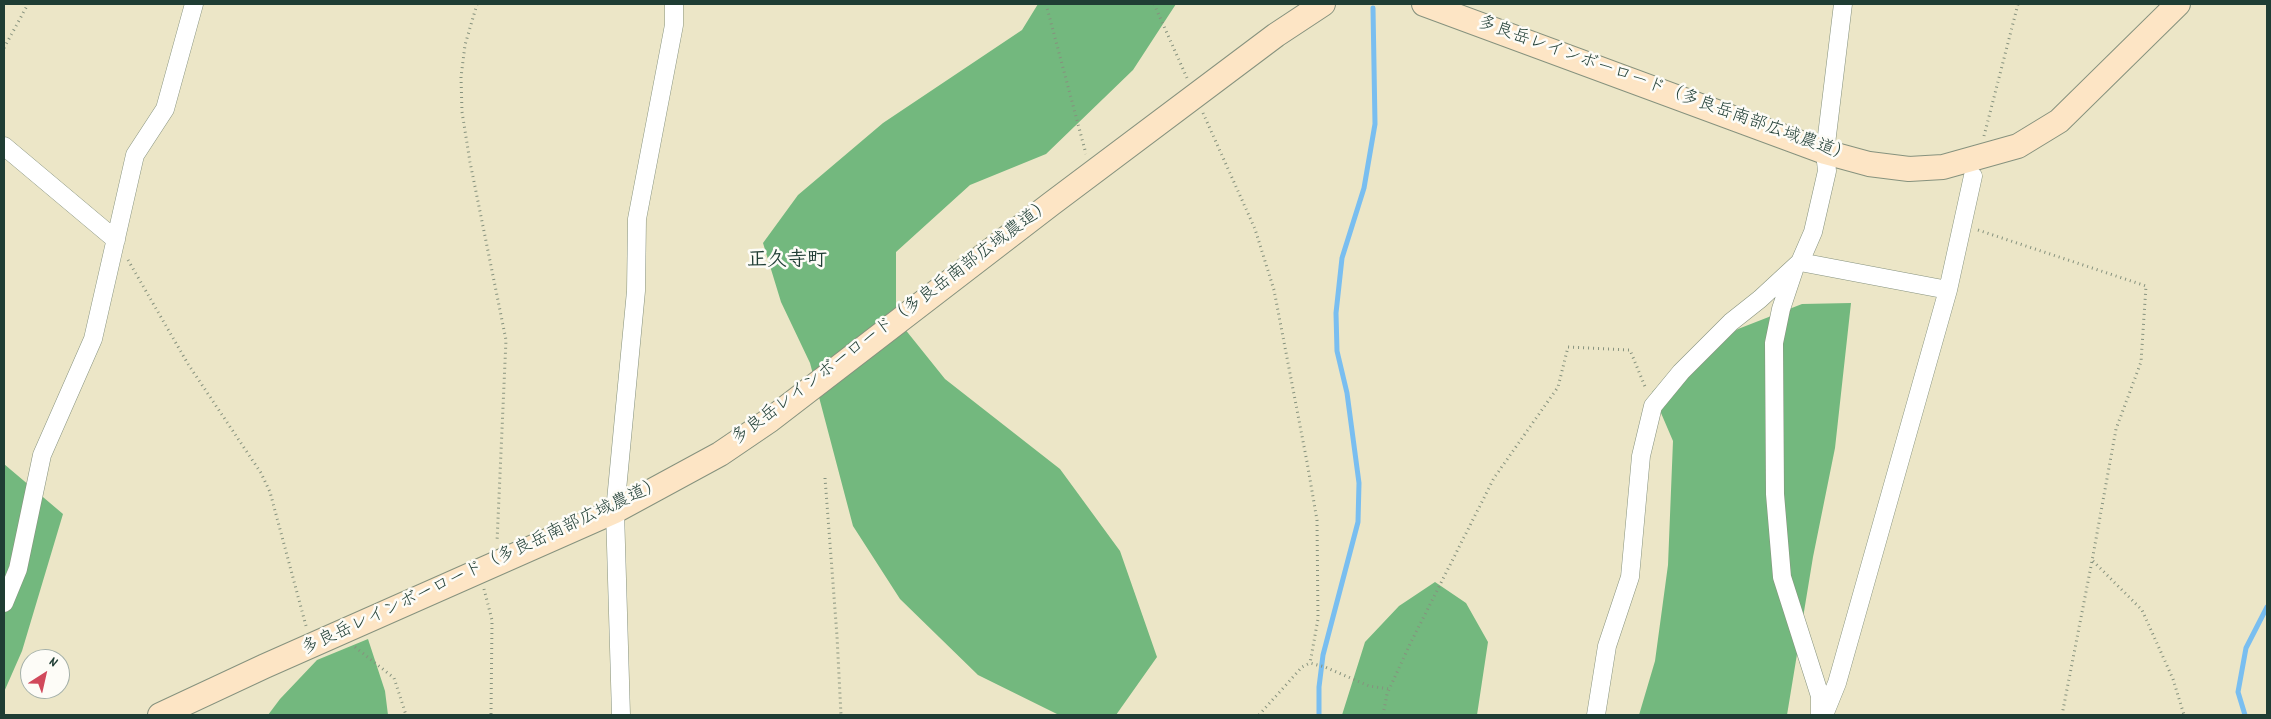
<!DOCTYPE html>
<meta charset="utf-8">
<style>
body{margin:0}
#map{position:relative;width:2271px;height:719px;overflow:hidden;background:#ece6c7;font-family:Dekko,sans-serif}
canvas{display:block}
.frame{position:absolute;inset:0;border:5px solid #1f3d34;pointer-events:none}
.north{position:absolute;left:20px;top:649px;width:50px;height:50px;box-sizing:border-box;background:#fdfcf7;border:1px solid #a4b0a9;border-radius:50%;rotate:35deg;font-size:14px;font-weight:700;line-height:20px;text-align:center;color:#1f3d34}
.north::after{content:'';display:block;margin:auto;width:18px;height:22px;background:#d1495b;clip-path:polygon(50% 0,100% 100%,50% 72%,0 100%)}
</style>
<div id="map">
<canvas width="2271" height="719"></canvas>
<div class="frame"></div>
<div class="north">N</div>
</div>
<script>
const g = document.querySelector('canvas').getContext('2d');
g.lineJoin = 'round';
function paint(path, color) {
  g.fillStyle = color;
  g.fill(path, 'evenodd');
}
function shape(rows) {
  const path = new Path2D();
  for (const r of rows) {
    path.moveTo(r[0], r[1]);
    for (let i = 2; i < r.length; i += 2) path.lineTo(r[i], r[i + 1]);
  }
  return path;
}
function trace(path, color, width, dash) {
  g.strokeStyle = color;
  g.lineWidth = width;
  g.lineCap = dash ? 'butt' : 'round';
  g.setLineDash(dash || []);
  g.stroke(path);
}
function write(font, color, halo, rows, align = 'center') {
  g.font = font + ' Dekko,"Klee One",sans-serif';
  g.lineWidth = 5;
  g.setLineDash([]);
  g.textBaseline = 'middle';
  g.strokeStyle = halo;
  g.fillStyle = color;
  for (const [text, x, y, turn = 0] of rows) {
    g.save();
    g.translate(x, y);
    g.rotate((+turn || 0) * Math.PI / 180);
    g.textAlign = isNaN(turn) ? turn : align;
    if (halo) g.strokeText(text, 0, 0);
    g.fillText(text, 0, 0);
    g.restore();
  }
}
const forest = shape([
 [1038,4,1176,4,1133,70,1046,154,970,185,896,252,896,318,945,379,1060,469,1120,551,1157,657,1116,715,1059,715,978,675,900,599,853,526,810,363,781,302,763,243,798,195,883,123,1022,30],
 [1851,303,1835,448,1813,557,1787,715,1639,715,1655,661,1668,565,1673,441,1652,392,1675,371,1738,329,1802,304],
 [4,464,63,514,22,651,4,692],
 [1435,582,1466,603,1488,642,1477,715,1342,715,1365,642,1399,606],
 [368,639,385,691,388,715,268,715,280,699,317,660]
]);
const stream = shape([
 [1319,715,1319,687,1323,655,1358,522,1359,483,1347,393,1337,351,1336,313,1342,258,1364,188,1375,124,1373,8],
 [2245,715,2238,692,2246,648,2267,607]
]);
const path = shape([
 [477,4,465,45,461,77,462,112,470,162,506,340,497,542],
 [1046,4,1086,154],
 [1154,4,1187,78],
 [4,48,28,4],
 [1203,113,1255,229,1274,290,1307,462,1317,520,1318,619,1310,663],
 [1984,136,2018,4],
 [1978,230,2146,286,2141,362,2116,429,2092,561,2062,715],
 [128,260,188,364,261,473,270,492,306,626],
 [825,478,837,636,841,715],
 [2093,561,2142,610,2173,679,2184,715],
 [484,589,492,620,491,715],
 [355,647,394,678,406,715],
 [1259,715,1302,667,1310,663,1325,667,1369,686,1389,689],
 [1383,715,1387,694,1410,644,1494,478,1558,387,1568,347,1630,350,1646,389]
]);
const street = shape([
 [4,146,116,240],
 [1800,262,1948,290],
 [1794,270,1781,309,1774,343,1775,494,1782,577,1820,696,1820,715],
 [4,603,18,569,42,455,93,339,135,155,165,109,194,4],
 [621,715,615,511,636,291,637,219,674,25,674,4],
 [1596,715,1607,646,1630,577,1641,456,1653,406,1681,372,1731,322,1760,299,1800,262,1813,232,1827,171,1825,152,1843,4],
 [1824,715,1837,683,1948,290,1973,176]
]);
const secondary = shape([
 [1424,4,1825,152,1869,164,1909,169,1943,167,2018,146,2059,121,2178,4],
 [160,715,265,666,615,511,720,454,770,420,1051,204,1276,35,1323,4]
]);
const streetNames = [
 ["多良岳レインボーロード（多良岳南部広域農道）",1664,91,20],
 ["多良岳レインボーロード（多良岳南部広域農道）",893,323,-37],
 ["多良岳レインボーロード（多良岳南部広域農道）",483,568,-25]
];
const quarterNames = [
 ["正久寺町",787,262]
];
paint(forest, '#73b87e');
trace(stream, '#79bef0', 5);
trace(street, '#86927e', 19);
trace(secondary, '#86927e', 26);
trace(path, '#86927e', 3, [1, 4]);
trace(street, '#fff', 18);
trace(secondary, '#fde5c5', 24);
write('18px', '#1f3d34', '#fdfcf7', streetNames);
write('bold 20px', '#1f3d34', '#fdfcf7', quarterNames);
</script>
